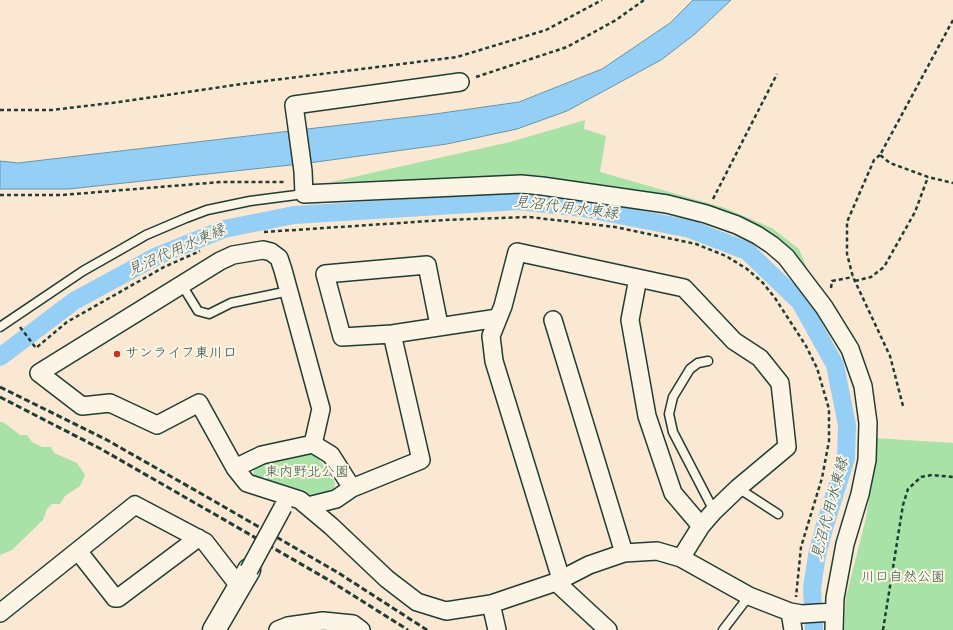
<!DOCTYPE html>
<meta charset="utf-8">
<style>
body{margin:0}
canvas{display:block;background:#fbe8d2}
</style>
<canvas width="953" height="630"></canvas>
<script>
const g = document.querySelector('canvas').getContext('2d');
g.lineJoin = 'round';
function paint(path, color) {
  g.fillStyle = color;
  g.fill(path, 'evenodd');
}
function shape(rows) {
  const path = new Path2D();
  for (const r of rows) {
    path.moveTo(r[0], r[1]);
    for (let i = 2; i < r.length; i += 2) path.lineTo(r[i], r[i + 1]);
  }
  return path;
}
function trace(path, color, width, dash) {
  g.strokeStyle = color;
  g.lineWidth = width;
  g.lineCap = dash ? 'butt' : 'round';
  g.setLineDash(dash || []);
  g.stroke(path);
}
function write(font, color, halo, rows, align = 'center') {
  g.font = font + ' Mynerve,"Klee One",sans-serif';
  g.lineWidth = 4;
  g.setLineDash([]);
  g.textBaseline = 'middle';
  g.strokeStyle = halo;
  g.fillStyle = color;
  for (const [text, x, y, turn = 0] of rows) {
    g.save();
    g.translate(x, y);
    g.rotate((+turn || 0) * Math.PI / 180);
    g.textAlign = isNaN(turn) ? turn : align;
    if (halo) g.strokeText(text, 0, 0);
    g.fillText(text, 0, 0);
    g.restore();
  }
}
const green = shape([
 [585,120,584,129,606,136,600,172,725,208,772,228,799,249,809,273,788,247,593,185,550,178,434,179,331,182,510,142],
 [0,422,3,422,20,435,27,435,32,442,42,447,51,447,54,453,77,463,85,475,80,486,65,496,60,504,52,504,47,509,43,520,12,550,0,555],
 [874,438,953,443,953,630,844,630,846,597,866,518,876,456],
 [301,454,311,454,318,458,334,480,335,486,332,491,319,496,311,496,306,491,255,477,253,474,255,468,266,462]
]);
const water = shape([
 [693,0,731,0,695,34,661,60,567,111,517,129,447,144,309,163,69,189,0,189,0,161,18,163,435,114,519,102,602,69,670,23,693,0]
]);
const canal = shape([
 [0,357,74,301,157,256,224,229,294,215,519,201,583,208,690,229,747,251,800,302,835,365,847,425,846,458,825,525,817,555,812,588,814,630]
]);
const path = shape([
 [953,20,880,155,890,163,928,177,953,183],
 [476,77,567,47,616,20,644,0],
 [0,110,52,110,119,102,242,84,457,57,546,30,602,0],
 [880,155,874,160,847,222,847,254,853,277,890,356,903,406],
 [0,195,62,195,221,182,285,182],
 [713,199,777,74],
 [264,232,445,220,529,217,615,227,696,244,726,256,747,269,763,283,775,298,806,346,817,368,829,409,829,441,822,478,801,547,796,597],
 [855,281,871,277,884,267,915,212,928,177],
 [831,288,832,281,853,277],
 [20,327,36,348,67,322,164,267,200,251],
 [883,630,903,505,908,489,921,477,932,475,953,477]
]);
const lane = shape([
 [182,285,198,311,209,314,231,303,289,291],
 [0,327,83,271,120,250,146,235,186,218,207,210,250,201,304,194],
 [708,361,698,363,690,369,673,397,669,414,673,432,714,511],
 [738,488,778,514],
 [723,630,749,596]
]);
const street = shape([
 [460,82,294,105,303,171,304,194,521,184,542,186,667,204,706,214,737,225,757,235,772,245,786,257,824,307,850,349,863,386,868,423,867,460,860,494,845,544,835,598,834,630],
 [638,278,630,320,647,416,673,493,701,526],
 [553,320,624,553],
 [439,325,427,265,325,274,342,337,392,334,498,318],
 [313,444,321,409,283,270,279,258,271,252,263,250,233,255,220,261,39,373,82,406,110,403,157,425,199,403,235,468,247,483,300,500,331,526,387,579,417,602,446,611,491,604,556,582,589,565,624,553,657,551,681,558,749,596,790,612,802,614,834,612],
 [235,468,262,455,313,444,331,455,352,488,336,499,308,506],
 [352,488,421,460,392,334],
 [78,551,115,598,118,598,198,538],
 [561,579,494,361,491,336,503,306,517,252,684,288,734,341,760,358,780,383,787,447,738,488,714,511,701,526,681,558],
 [556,582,608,630],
 [491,604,497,630],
 [790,612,793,630],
 [0,613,135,505,205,542,239,586],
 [278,630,288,626,323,621,353,624,361,630]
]);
const secondary = shape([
 [214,630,249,570]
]);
const rail = shape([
 [0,387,107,440,221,505,337,572,427,630],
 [0,397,101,449,216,515,332,582,408,630]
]);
const streetBridge = shape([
 [249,570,283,507]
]);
const markers = [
 [117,354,4,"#c8321e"]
];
const poiNames = [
 ["サンライフ東川口",125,354]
];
const parkNames = [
 ["東内野北公園",307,473],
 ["川口自然公園",903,578]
];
const waterNames = [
 ["見沼代用水東縁",566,209,7],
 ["見沼代用水東縁",177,251,-24],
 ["見沼代用水東縁",831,509,-75]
];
paint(green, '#a9e2a7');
paint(water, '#96cff5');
trace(water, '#6695a8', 1);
trace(canal, '#96cff5', 18);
trace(lane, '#1f3d34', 11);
trace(street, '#1f3d34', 20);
trace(secondary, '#1f3d34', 25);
trace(path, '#1f3d34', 2.5, [4, 3]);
trace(lane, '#fcf5e5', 8);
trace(street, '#fcf5e5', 17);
trace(secondary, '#fcf5e5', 22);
trace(rail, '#1f3d34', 3, [6, 3]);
trace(streetBridge, '#1f3d34', 20, []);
trace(streetBridge, '#fcf5e5', 17);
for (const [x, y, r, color] of markers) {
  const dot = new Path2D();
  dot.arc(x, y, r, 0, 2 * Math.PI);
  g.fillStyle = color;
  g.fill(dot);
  trace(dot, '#fcf5e5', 1.5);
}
write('14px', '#1f3d34', '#fcf5e5', poiNames, 'left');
write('14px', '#3b5e4b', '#fcf5e5', parkNames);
write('italic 15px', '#375a5b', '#fcf5e5', waterNames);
</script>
